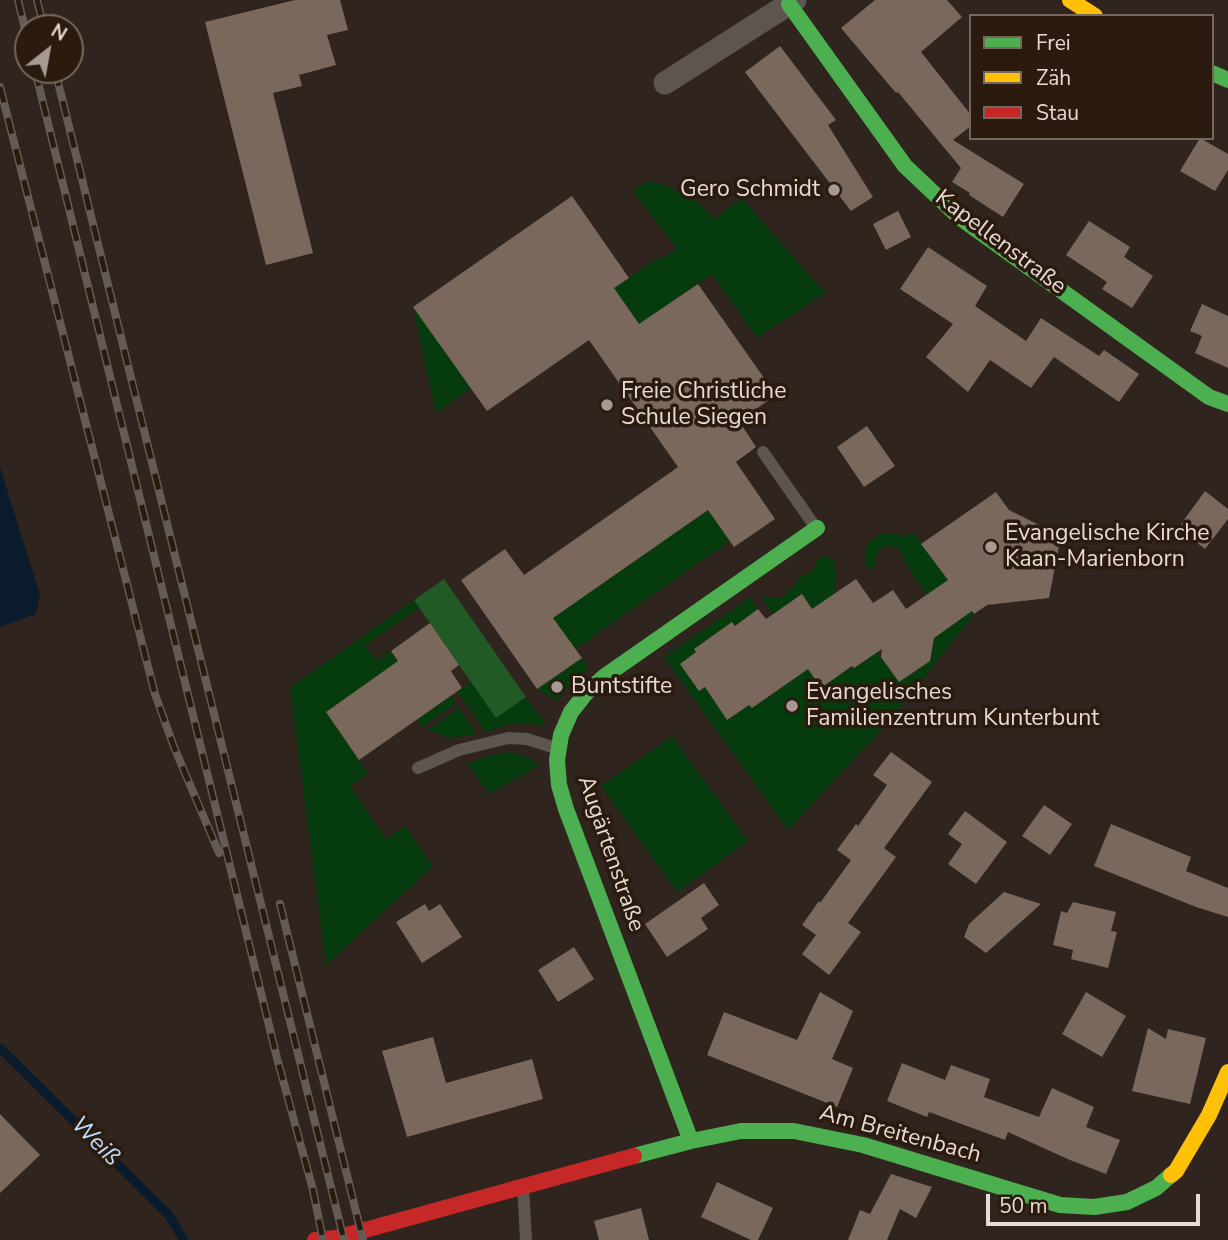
<!DOCTYPE html>
<meta charset="utf-8">
<style>
body{margin:0}
#map{position:relative;width:1228px;height:1240px;overflow:hidden;background:#2f241e;font-family:"Nunito Sans",sans-serif}
canvas{display:block}
.legend{position:absolute;left:969px;top:14px;width:245px;height:126px;box-sizing:border-box;background:#2b1a0e;border:2px solid #76675c;margin:0;padding:9px 12px;list-style:none;font-size:21px;color:#e6dad2}
.legend li{display:flex;align-items:center;gap:14px;height:35px}
.legend b{width:35px;border:2px solid #76675c}
.north{position:absolute;left:14px;top:14px;width:70px;height:70px;box-sizing:border-box;background:#2b1a0e;border:2px solid #76675c;border-radius:50%;rotate:31deg;font-size:19px;font-weight:700;line-height:28px;text-align:center;color:#e6dad2}
.north::after{content:'';display:block;margin:auto;width:24px;height:32px;background:#a69a93;clip-path:polygon(50% 0,100% 100%,50% 72%,0 100%)}
.scale{position:absolute;left:986px;top:1194px;width:214px;height:32px;box-sizing:border-box;border:4px solid #e6dad2;border-top:0;padding-left:9px;font-size:21px;line-height:24px;white-space:nowrap;color:#e6dad2;-webkit-text-stroke:5px #2b1a0e;paint-order:stroke}
</style>
<div id="map">
<canvas width="1228" height="1240"></canvas>
<ul class="legend">
<li><b style="height:9px;background:#4caf50"></b>Frei</li>
<li><b style="height:9px;background:#ffc107"></b>Zäh</li>
<li><b style="height:9px;background:#c62828"></b>Stau</li>
</ul>
<div class="north">N</div>
<div class="scale">50 m</div>
</div>
<script>
const g = document.querySelector('canvas').getContext('2d');
g.lineJoin = 'round';
function paint(path, color) {
  g.fillStyle = color;
  g.fill(path, 'evenodd');
}
function shape(rows) {
  const path = new Path2D();
  for (const r of rows) {
    path.moveTo(r[0], r[1]);
    for (let i = 2; i < r.length; i += 2) path.lineTo(r[i], r[i + 1]);
  }
  return path;
}
function trace(path, color, width, dash) {
  g.strokeStyle = color;
  g.lineWidth = width;
  g.lineCap = dash ? 'butt' : 'round';
  g.setLineDash(dash || []);
  g.stroke(path);
}
function write(font, color, halo, rows, align = 'center') {
  g.font = font + ' "Nunito Sans",sans-serif';
  g.lineWidth = 7;
  g.setLineDash([]);
  g.textBaseline = 'middle';
  g.strokeStyle = halo;
  g.fillStyle = color;
  for (const [text, x, y, turn = 0] of rows) {
    g.save();
    g.translate(x, y);
    g.rotate((+turn || 0) * Math.PI / 180);
    g.textAlign = isNaN(turn) ? turn : align;
    if (halo) g.strokeText(text, 0, 0);
    g.fillText(text, 0, 0);
    g.restore();
  }
}
const green = shape([
 [647,181,662,184,689,196,703,207,714,219,742,198,825,293,757,338,712,274,649,317,697,406,614,288,660,256,662,259,676,248,633,191],
 [413,307,471,388,436,413],
 [708,510,730,541,575,649,553,618],
 [913,532,930,555,931,554,974,614,894,716,788,830,664,657,751,597,758,609,735,626,732,622,694,649,696,652,699,691,705,687,727,719,749,705,752,708,779,690,804,663,821,687,852,666,854,668,877,652,892,673,903,666,910,675,930,661,934,638,949,627,905,563,904,556,900,550,893,546,885,547,879,550,876,557,875,565,868,570,865,561,865,551,869,542,877,536,886,533,896,533,904,537],
 [824,556,836,561,833,566,836,570,834,594,812,609,802,594,773,614,761,597,776,598,784,596,795,585,798,578,810,572,814,568,817,560],
 [414,600,419,608,365,645,377,660,391,651,401,665,383,672,326,712,368,773,350,786,386,839,405,826,433,866,326,965,290,688],
 [582,658,588,669,576,678,566,689,558,701,537,689],
 [471,682,496,718,526,697,546,725,513,723,485,732,457,691],
 [451,696,456,704,422,727,412,713,431,710],
 [459,708,477,734,457,737,447,737,428,730],
 [672,736,748,841,677,892,601,786],
 [508,752,519,754,530,758,540,765,489,794,468,764,483,757]
]);
const forest = shape([
 [444,579,526,697,496,718,414,600]
]);
const water = shape([
 [0,467,40,595,36,614,0,627]
]);
const stream = shape([
 [0,1048,168,1214,184,1240]
]);
const building = shape([
 [295,0,340,0,348,30,327,35,336,65,299,75,302,86,273,93,313,253,266,265,205,22],
 [875,0,947,0,962,17,921,52,971,115,971,126,953,140,1024,184,1003,217,969,195,970,193,952,182,961,168,898,92,896,93,841,28],
 [780,46,836,120,828,125,873,197,851,211,745,72],
 [1200,138,1228,154,1228,170,1215,191,1180,171],
 [572,196,629,278,614,288,639,324,698,284,776,395,739,421,756,447,736,462,775,519,734,547,708,510,553,618,582,658,537,689,461,580,505,549,524,575,678,467,589,340,487,411,413,307],
 [898,211,911,237,886,250,873,224],
 [1089,221,1130,247,1124,257,1153,276,1132,308,1102,289,1107,282,1066,255],
 [928,247,987,286,975,306,1026,341,1041,318,1099,356,1104,350,1139,374,1119,402,1054,357,1031,388,990,360,968,392,926,357,953,324,900,289],
 [1202,304,1228,316,1228,368,1195,353,1202,336,1190,331],
 [867,426,895,466,864,487,837,447],
 [1205,491,1228,509,1228,519,1205,549,1178,528],
 [996,492,1009,510,1061,536,1049,598,987,605,974,614,972,611,934,638,930,661,899,682,881,657,882,649,854,668,852,666,821,688,808,669,752,708,749,705,727,720,705,687,699,691,680,664,696,652,694,649,732,622,735,626,758,609,766,619,802,594,812,609,856,579,873,603,893,590,906,609,948,580,921,544],
 [430,623,459,665,451,671,462,688,359,760,326,712,398,661,391,651],
 [891,752,932,782,884,848,896,857,848,923,861,932,829,975,802,954,816,935,802,925,819,901,820,903,851,860,837,850,856,824,858,826,887,785,873,775],
 [1044,805,1072,824,1050,855,1022,836],
 [965,811,1007,842,976,884,948,864,962,844,948,834],
 [1111,824,1191,857,1186,871,1228,888,1228,917,1196,907,1094,866],
 [704,883,719,905,701,918,708,929,667,957,645,924],
 [1004,892,1041,904,986,953,964,937,969,924],
 [1073,902,1116,912,1111,931,1117,932,1108,968,1071,959,1073,950,1053,945,1061,911,1067,913],
 [425,904,429,911,440,904,462,937,422,963,396,922],
 [574,947,594,979,558,1002,538,970],
 [820,992,853,1011,832,1059,853,1068,837,1107,707,1055,724,1012,797,1040],
 [1086,992,1126,1016,1102,1057,1062,1034],
 [1148,1028,1166,1039,1168,1029,1206,1038,1190,1104,1132,1091],
 [433,1037,446,1083,532,1059,543,1099,407,1137,382,1051],
 [902,1063,945,1080,951,1065,990,1079,984,1097,1039,1117,1052,1088,1094,1107,1086,1127,1120,1140,1106,1174,1070,1160,1008,1132,1005,1140,929,1112,927,1117,887,1101],
 [0,1114,40,1155,0,1193],
 [891,1174,932,1187,916,1218,900,1209,887,1240,848,1240,860,1210,870,1214],
 [717,1182,773,1208,758,1240,751,1240,701,1217],
 [641,1208,649,1240,599,1240,594,1221]
]);
const lane = shape([
 [763,452,816,528],
 [418,768,459,750,508,738,527,739,559,749],
 [523,1187,526,1240]
]);
const street = shape([
 [665,83,795,0]
]);
const fast = shape([
 [789,4,905,166,959,217,1209,397,1228,404],
 [1212,73,1228,80],
 [691,1141,566,809,559,785,557,760,561,735,571,712,586,693,605,676,817,528],
 [634,1156,691,1141,741,1131,794,1131,863,1145,1060,1205,1094,1207,1127,1202,1156,1188,1171,1175]
]);
const slow = shape([
 [1070,0,1095,16],
 [1171,1175,1176,1171,1209,1115,1228,1072]
]);
const jam = shape([
 [315,1240,336,1238,634,1156]
]);
const rail = shape([
 [18,0,28,41],
 [37,0,44,28],
 [35,70,277,1058,313,1190,323,1240],
 [55,70,344,1240],
 [0,87,155,694,174,747,219,853],
 [280,904,363,1240]
]);
const markers = [
 [834,190,7,"#a69a93"],
 [607,405,7,"#a69a93"],
 [991,547,7,"#a69a93"],
 [557,687,7,"#a69a93"],
 [792,706,7,"#a69a93"]
];
const poiNames = [
 ["Gero Schmidt",820,190,"right"],
 ["Freie Christliche",621,392],
 ["Schule Siegen",621,418],
 ["Evangelische Kirche",1005,534],
 ["Kaan-Marienborn",1005,560],
 ["Buntstifte",571,687],
 ["Evangelisches",806,693],
 ["Familienzentrum Kunterbunt",806,719]
];
const streetNames = [
 ["Kapellenstraße",1000,243,37],
 ["Augärtenstraße",610,854,71],
 ["Am Breitenbach",900,1135,15]
];
const waterNames = [
 ["Weiß",95,1142,45]
];
paint(green, '#063b0d');
paint(forest, '#225a26');
paint(water, '#0a1c2c');
trace(stream, '#0a1c2c', 9);
paint(building, '#7b685c');
trace(lane, '#5d5550', 12);
trace(street, '#5d5550', 23);
trace(fast, '#4caf50', 16);
trace(slow, '#ffc107', 16);
trace(jam, '#c62828', 16);
trace(rail, '#645b57', 8);
trace(rail, '#2b1a0e', 5, [16]);
for (const [x, y, r, color] of markers) {
  const dot = new Path2D();
  dot.arc(x, y, r, 0, 2 * Math.PI);
  g.fillStyle = color;
  g.fill(dot);
  trace(dot, '#2b1a0e', 2.5);
}
write('23px', '#e6dad2', '#2b1a0e', poiNames, 'left');
write('23px', '#e6dad2', '#2b1a0e', streetNames);
write('italic 24px', '#bcdefe', '#2b1a0e', waterNames);
</script>
